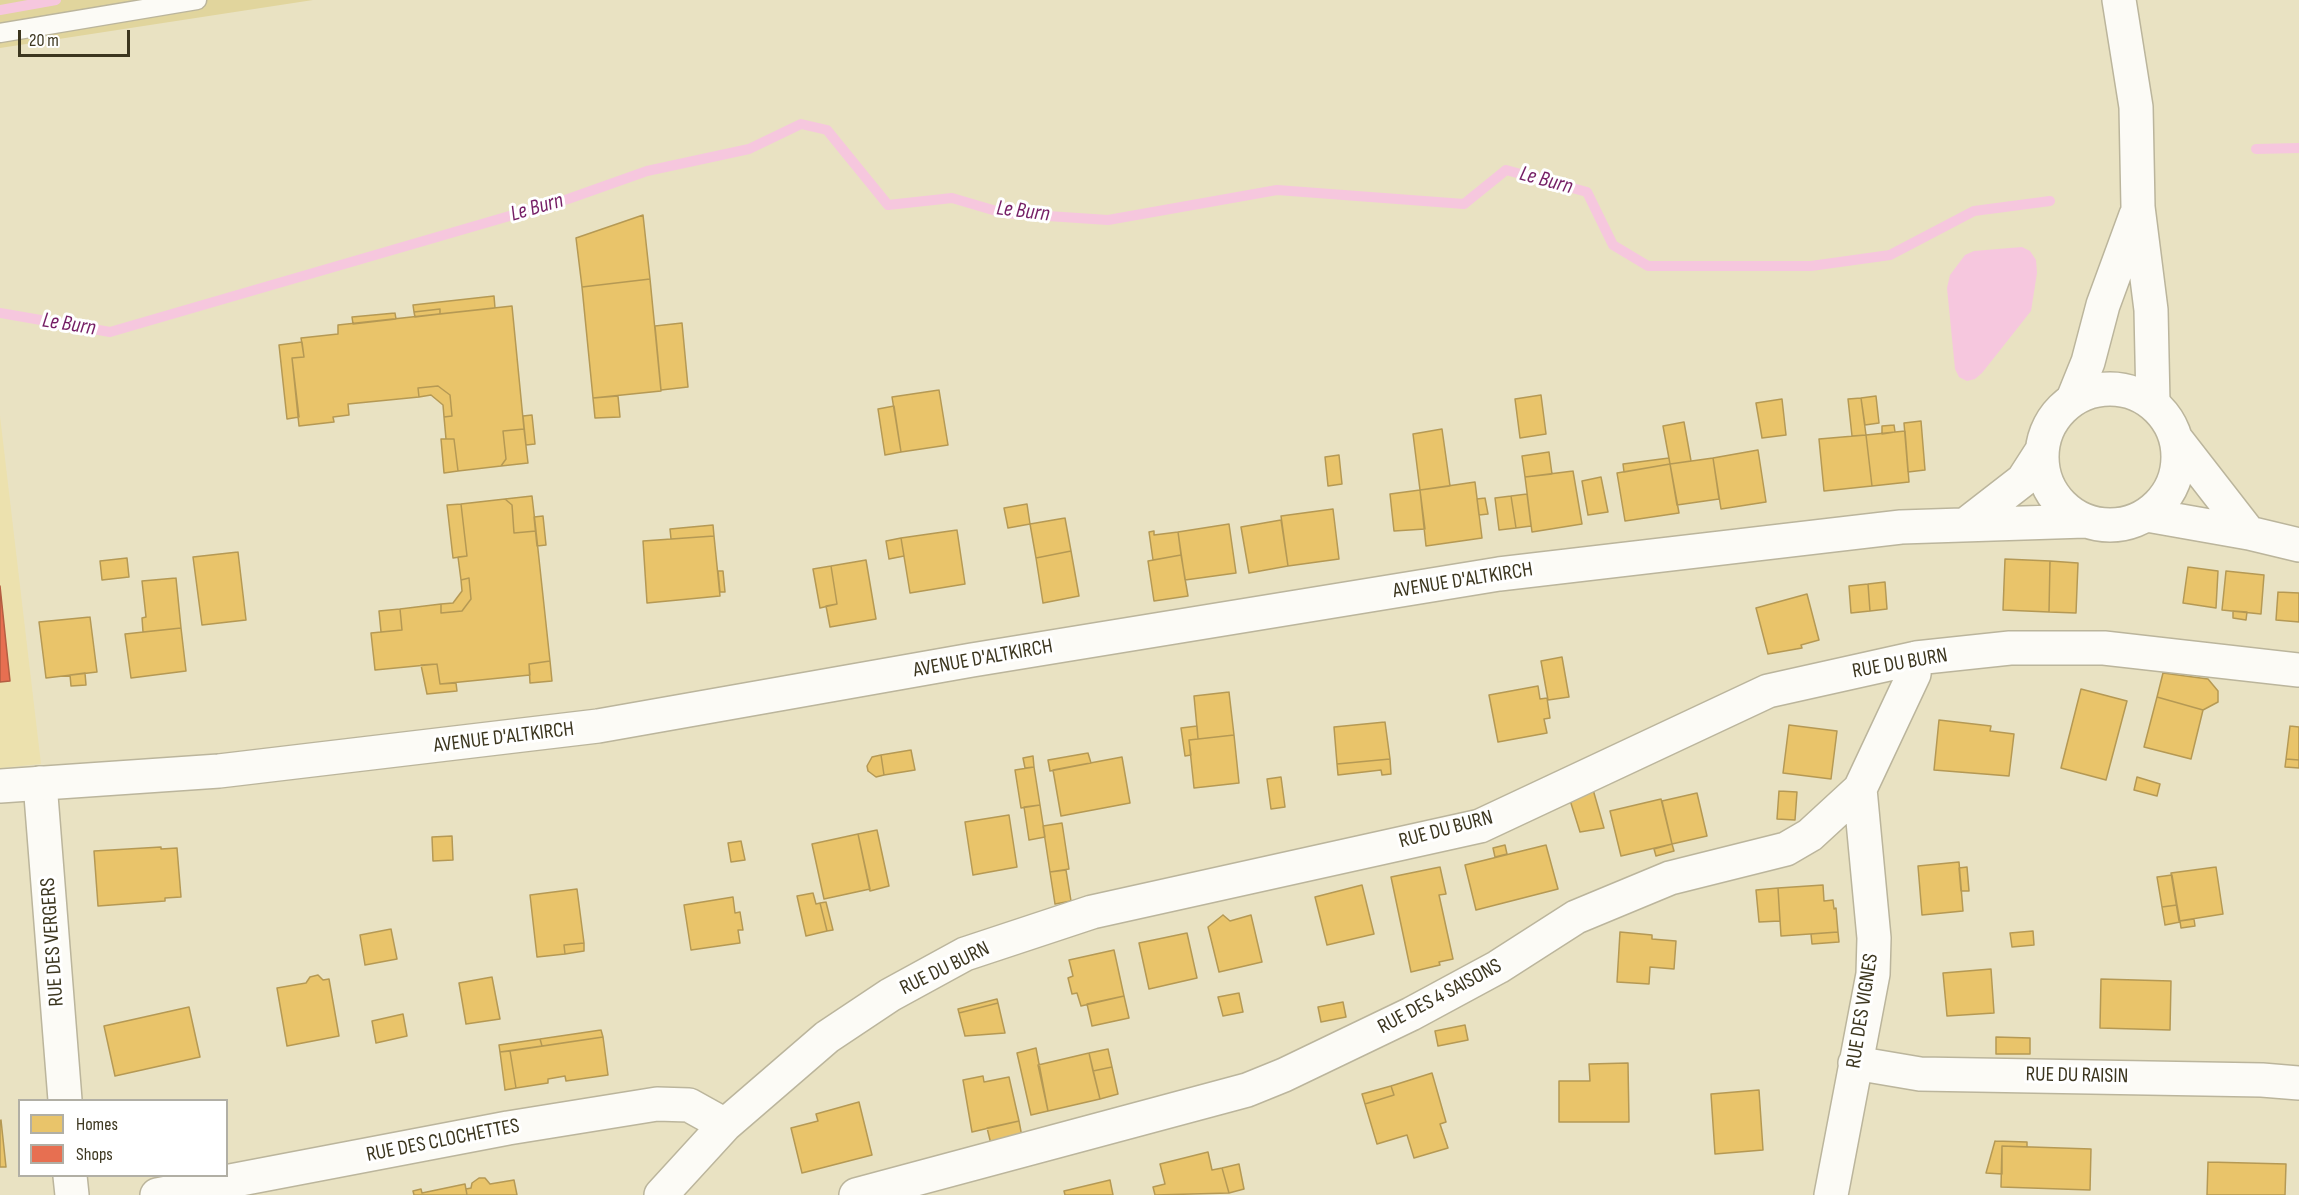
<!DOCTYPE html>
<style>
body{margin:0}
#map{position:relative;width:2299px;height:1195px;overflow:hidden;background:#e9e2c2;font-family:"Sofia Sans Condensed",sans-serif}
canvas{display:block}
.legend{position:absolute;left:18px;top:1099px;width:210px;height:78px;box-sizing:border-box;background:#fff;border:2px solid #b1afa5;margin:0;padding:8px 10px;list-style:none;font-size:18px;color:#3c361f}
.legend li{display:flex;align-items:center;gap:12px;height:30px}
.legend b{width:30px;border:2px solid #b1afa5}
.scale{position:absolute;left:18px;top:30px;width:112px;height:27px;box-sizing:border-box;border:3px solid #3c361f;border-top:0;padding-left:8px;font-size:18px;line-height:21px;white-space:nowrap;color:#3c361f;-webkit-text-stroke:4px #fff;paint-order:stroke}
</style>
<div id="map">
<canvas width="2299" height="1195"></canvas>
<ul class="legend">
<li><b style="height:16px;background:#e9c46a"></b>Homes</li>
<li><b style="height:16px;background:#e76f51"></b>Shops</li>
</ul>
<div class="scale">20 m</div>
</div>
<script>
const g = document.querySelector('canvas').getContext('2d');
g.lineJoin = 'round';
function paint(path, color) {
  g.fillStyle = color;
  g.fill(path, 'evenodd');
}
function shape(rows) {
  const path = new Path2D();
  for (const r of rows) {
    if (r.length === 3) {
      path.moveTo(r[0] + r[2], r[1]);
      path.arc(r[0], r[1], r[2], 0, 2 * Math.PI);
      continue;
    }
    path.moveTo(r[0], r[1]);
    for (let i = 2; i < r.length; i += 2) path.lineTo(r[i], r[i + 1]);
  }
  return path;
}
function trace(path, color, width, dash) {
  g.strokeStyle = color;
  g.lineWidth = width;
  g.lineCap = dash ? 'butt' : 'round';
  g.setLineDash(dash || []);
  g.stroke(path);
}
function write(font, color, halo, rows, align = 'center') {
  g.font = font + ' "Sofia Sans Condensed",sans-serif';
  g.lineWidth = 6;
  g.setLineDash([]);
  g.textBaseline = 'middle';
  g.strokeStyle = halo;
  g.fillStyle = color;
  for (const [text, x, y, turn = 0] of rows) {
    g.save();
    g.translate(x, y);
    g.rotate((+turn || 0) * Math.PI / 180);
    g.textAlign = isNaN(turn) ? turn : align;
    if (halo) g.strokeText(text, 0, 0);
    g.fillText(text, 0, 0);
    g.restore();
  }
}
const built = shape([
 [0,416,41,764,0,768]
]);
const green = shape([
 [0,0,313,0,0,48]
]);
const water = shape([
 [2022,247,2030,251,2036,260,2037,273,2031,311,1982,373,1975,379,1967,381,1959,377,1955,369,1947,288,1950,275,1965,255,1974,251]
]);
const homes = shape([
 [643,215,650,279,582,287,576,238,643,215],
 [650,279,661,391,593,398,582,287,650,279],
 [494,296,495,308,440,314,440,309,414,312,413,305,494,296],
 [512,306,524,429,503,431,506,459,501,466,458,471,454,439,446,439,444,417,452,416,450,395,438,386,418,388,419,397,348,404,349,415,333,417,334,422,299,426,292,358,304,357,301,338,338,334,338,325,512,306],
 [440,309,440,314,415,317,414,312,440,309],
 [395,313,396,319,353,324,352,317,395,313],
 [682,323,688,387,661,390,655,326,682,323],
 [302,342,304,357,292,358,299,417,287,419,279,345,302,342],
 [438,386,450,395,452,416,444,417,443,405,431,395,419,397,418,388,438,386],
 [939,390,948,445,901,452,892,397,939,390],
 [1541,395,1546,434,1520,438,1515,399,1541,395],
 [618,396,620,417,595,418,593,398,618,396],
 [1876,396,1879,423,1865,425,1861,398,1876,396],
 [1861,398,1866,435,1852,436,1848,399,1861,398],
 [1782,399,1786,435,1762,438,1756,403,1782,399],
 [894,406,901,452,885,455,878,409,894,406],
 [532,415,535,444,526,445,523,416,532,415],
 [1921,421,1925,470,1908,472,1904,423,1921,421],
 [1684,422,1691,461,1670,464,1663,426,1684,422],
 [1894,425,1895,432,1882,434,1882,426,1894,425],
 [524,429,528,463,501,466,506,459,503,431,524,429],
 [1442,429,1450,486,1420,490,1413,434,1442,429],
 [1905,431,1909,482,1872,486,1866,435,1905,431],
 [1866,435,1872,486,1824,491,1819,439,1866,435],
 [441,439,454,439,458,471,444,473,441,439],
 [1758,450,1766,502,1721,509,1713,458,1758,450],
 [1549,452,1552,474,1525,477,1522,456,1549,452],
 [1339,455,1342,484,1328,486,1325,457,1339,455],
 [1669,458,1670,464,1624,472,1623,464,1669,458],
 [1713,458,1719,499,1677,505,1670,464,1713,458],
 [1670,464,1679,513,1625,521,1617,473,1670,464],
 [1573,471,1582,524,1532,532,1525,477,1573,471],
 [1601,477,1608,512,1588,515,1582,481,1601,477],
 [1475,482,1482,538,1426,546,1420,490,1475,482],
 [1420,490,1425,529,1394,531,1390,494,1420,490],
 [1527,494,1531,526,1516,528,1511,496,1527,494],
 [532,496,536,531,514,533,512,505,505,499,532,496],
 [1511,496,1516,528,1499,530,1495,498,1511,496],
 [1485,498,1488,514,1479,515,1477,499,1485,498],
 [505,499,512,505,514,533,536,531,550,661,529,664,530,675,440,684,437,664,375,670,371,633,402,630,400,609,441,604,441,613,462,611,471,599,469,578,461,580,458,557,467,556,461,504,505,499],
 [461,504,467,556,453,558,447,505,461,504],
 [1027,504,1030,524,1008,528,1004,508,1027,504],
 [1333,509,1339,559,1288,566,1281,516,1333,509],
 [543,516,546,545,537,546,534,517,543,516],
 [1065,518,1071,551,1036,558,1030,524,1065,518],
 [1281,520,1288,566,1249,573,1241,527,1281,520],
 [1229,524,1236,573,1185,580,1178,532,1229,524],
 [713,525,714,536,671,539,670,529,713,525],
 [957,530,965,584,910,593,901,538,957,530],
 [1154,531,1154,535,1178,532,1181,555,1153,560,1149,532,1154,531],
 [714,536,720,596,647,603,643,541,714,536],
 [901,538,904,556,889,559,886,541,901,538],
 [1071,551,1079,596,1043,603,1036,558,1071,551],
 [238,552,246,620,202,625,193,557,238,552],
 [1181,555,1188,596,1154,601,1148,561,1181,555],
 [127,558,129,577,102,580,100,561,127,558],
 [2005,559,2050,561,2049,612,2003,610,2005,559],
 [866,560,876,619,830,627,826,606,837,604,831,566,866,560],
 [2050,561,2078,563,2076,613,2049,612,2050,561],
 [831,566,837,604,820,608,813,569,831,566],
 [2188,567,2218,571,2216,608,2183,603,2188,567],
 [718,571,723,571,725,592,720,592,718,571],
 [2226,571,2264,575,2261,614,2222,610,2226,571],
 [176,578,181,628,143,632,142,618,146,617,142,581,176,578],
 [469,578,471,599,462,611,441,613,441,604,453,603,462,591,461,580,469,578],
 [1885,582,1887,609,1870,611,1868,584,1885,582],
 [1868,584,1870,611,1851,613,1849,586,1868,584],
 [2278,592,2299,593,2299,622,2276,620,2278,592],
 [1807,594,1819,640,1801,645,1802,648,1768,654,1756,608,1807,594],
 [400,609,402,630,381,632,379,611,400,609],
 [2233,611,2247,612,2246,620,2233,618,2233,611],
 [90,617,97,672,46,678,39,622,90,617],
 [181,628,186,671,131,678,125,634,181,628],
 [1562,657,1569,697,1548,700,1541,661,1562,657],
 [550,661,552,681,530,683,529,664,550,661],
 [437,664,440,684,456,683,457,691,427,694,421,665,437,664],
 [85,673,86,685,71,686,70,675,85,673],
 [2163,673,2208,679,2218,691,2218,702,2203,710,2157,697,2163,673],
 [1538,686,1540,699,1547,698,1550,718,1544,719,1547,733,1498,742,1489,695,1538,686],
 [2081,689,2127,701,2106,780,2061,768,2081,689],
 [1229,692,1234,735,1198,739,1194,696,1229,692],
 [2157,697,2203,710,2191,759,2144,747,2157,697],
 [1939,720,1991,726,1990,731,2014,734,2009,776,1934,770,1939,720],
 [1385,722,1390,759,1337,764,1334,727,1385,722],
 [1789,725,1837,731,1831,779,1783,773,1789,725],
 [1197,726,1198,739,1189,740,1191,755,1185,756,1181,728,1197,726],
 [2290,726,2299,727,2299,760,2286,759,2290,726],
 [1234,735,1239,783,1194,788,1189,740,1234,735],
 [911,750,915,770,884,775,881,755,911,750],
 [1088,753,1091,763,1050,771,1048,760,1088,753],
 [881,755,884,775,876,777,868,771,867,766,872,757,881,755],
 [1033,756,1034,767,1025,768,1023,758,1033,756],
 [1122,757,1130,803,1061,816,1053,770,1122,757],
 [1390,759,1391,774,1382,775,1381,770,1338,775,1337,764,1390,759],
 [2286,759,2299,760,2299,768,2285,767,2286,759],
 [1034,767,1040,805,1021,808,1015,770,1034,767],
 [1281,777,1285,807,1271,809,1267,779,1281,777],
 [2137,777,2160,784,2157,796,2134,790,2137,777],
 [1592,786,1604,828,1580,832,1569,797,1592,786],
 [1779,791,1797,792,1795,820,1777,819,1779,791],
 [1697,793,1707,836,1672,844,1662,801,1697,793],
 [1661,799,1672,844,1621,856,1610,811,1661,799],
 [1040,805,1045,837,1029,840,1024,807,1040,805],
 [1009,815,1017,867,973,875,965,822,1009,815],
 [1062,823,1069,869,1050,872,1043,826,1062,823],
 [877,830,889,886,870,891,858,834,877,830],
 [858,834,870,889,824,899,812,844,858,834],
 [452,836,453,860,433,861,432,837,452,836],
 [741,841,745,860,731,862,728,843,741,841],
 [1672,844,1674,851,1656,856,1654,849,1672,844],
 [1505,845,1507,854,1495,857,1493,848,1505,845],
 [1546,845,1558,889,1476,910,1465,865,1546,845],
 [161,847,161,849,177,848,181,897,165,898,165,901,98,906,94,851,161,847],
 [1959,862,1963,911,1922,915,1918,866,1959,862],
 [1440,867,1446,894,1439,895,1453,959,1439,962,1440,965,1411,972,1391,877,1440,867],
 [1967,867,1969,891,1961,891,1959,868,1967,867],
 [2216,867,2223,914,2179,921,2171,873,2216,867],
 [1066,870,1071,901,1055,904,1050,872,1066,870],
 [2172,875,2177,905,2162,907,2157,877,2172,875],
 [1362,885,1374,934,1327,945,1315,897,1362,885],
 [1823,885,1824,901,1833,900,1834,909,1836,908,1838,932,1781,936,1778,888,1823,885],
 [1778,888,1780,921,1759,922,1756,890,1778,888],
 [577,889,584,943,564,945,565,954,537,957,530,895,577,889],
 [813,893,816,904,820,903,827,931,806,936,797,896,813,893],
 [733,897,735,913,740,912,743,930,738,930,740,943,691,950,684,905,733,897],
 [826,902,833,930,827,931,820,903,826,902],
 [2177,905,2180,922,2165,925,2162,907,2177,905],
 [1223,915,1230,921,1251,915,1262,962,1219,972,1208,927,1223,915],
 [2194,919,2195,926,2181,928,2180,921,2194,919],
 [391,929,397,959,365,965,360,935,391,929],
 [2033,931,2034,945,2012,947,2010,933,2033,931],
 [1620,932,1652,935,1652,939,1676,941,1674,969,1650,967,1649,984,1617,982,1620,932],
 [1838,932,1839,942,1812,944,1811,934,1838,932],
 [1187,933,1197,978,1149,989,1139,943,1187,933],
 [584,943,584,951,565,954,564,945,584,943],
 [1114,950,1124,996,1081,1006,1077,993,1072,994,1068,978,1073,976,1069,960,1114,950],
 [1991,969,1994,1013,1947,1016,1943,973,1991,969],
 [318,975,323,980,329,979,339,1036,287,1046,277,988,306,983,310,977,318,975],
 [492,977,500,1019,466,1024,459,983,492,977],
 [2101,979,2171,981,2170,1030,2100,1028,2101,979],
 [1239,993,1243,1012,1223,1016,1218,997,1239,993],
 [1124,996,1129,1018,1092,1026,1087,1004,1124,996],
 [997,999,998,1003,959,1013,958,1009,997,999],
 [1343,1002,1346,1017,1321,1022,1318,1007,1343,1002],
 [998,1003,1005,1033,965,1036,959,1013,998,1003],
 [189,1007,200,1057,115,1076,104,1026,189,1007],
 [403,1014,407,1036,376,1043,372,1021,403,1014],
 [1465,1025,1468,1040,1438,1046,1435,1031,1465,1025],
 [601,1030,603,1037,542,1046,540,1039,601,1030],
 [603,1037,608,1075,566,1081,565,1076,548,1079,548,1083,516,1088,510,1051,603,1037],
 [1996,1037,2030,1038,2030,1054,1996,1054,1996,1037],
 [540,1039,542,1046,500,1052,499,1045,540,1039],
 [1036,1048,1048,1111,1031,1115,1017,1053,1036,1048],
 [1108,1049,1112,1067,1093,1071,1089,1053,1108,1049],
 [510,1051,516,1088,505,1090,500,1052,510,1051],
 [1089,1053,1100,1099,1048,1111,1038,1065,1089,1053],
 [1628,1063,1629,1122,1559,1122,1559,1081,1590,1081,1589,1064,1628,1063],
 [1112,1067,1118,1094,1100,1099,1093,1071,1112,1067],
 [1432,1073,1446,1122,1440,1124,1448,1148,1414,1158,1407,1135,1377,1144,1365,1104,1394,1095,1391,1086,1432,1073],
 [983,1076,984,1082,1009,1077,1019,1121,972,1132,963,1080,983,1076],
 [1391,1086,1394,1095,1365,1104,1362,1094,1391,1086],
 [1759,1090,1763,1150,1715,1154,1711,1094,1759,1090],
 [859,1102,872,1155,802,1173,791,1128,818,1121,816,1114,859,1102],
 [1,1120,6,1167,0,1167,0,1121,1,1120],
 [1019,1121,1022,1137,991,1144,987,1128,1019,1121],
 [1995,1141,2027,1142,2027,1147,2002,1146,2002,1174,1986,1173,1995,1141],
 [2002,1146,2091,1149,2090,1190,2001,1187,2002,1146],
 [1208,1152,1212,1170,1222,1168,1229,1193,1155,1195,1153,1187,1165,1184,1160,1164,1208,1152],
 [2208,1162,2286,1164,2285,1195,2207,1195,2208,1162],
 [1239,1164,1244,1189,1229,1193,1222,1168,1239,1164],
 [479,1178,485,1178,490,1184,514,1180,517,1195,467,1195,466,1189,471,1188,472,1183,479,1178],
 [1110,1180,1113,1195,1065,1195,1064,1191,1110,1180],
 [465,1184,467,1195,414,1195,413,1191,421,1189,422,1193,465,1184]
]);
const shops = shape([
 [0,586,10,681,0,682,0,586]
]);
const stream = shape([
 [0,10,56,0],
 [2256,149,2299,148],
 [0,313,110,332,568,199,647,171,749,149,801,124,827,130,888,205,952,198,1003,213,1108,220,1277,190,1464,204,1506,170,1587,192,1613,245,1648,266,1811,266,1890,255,1974,211,2050,201]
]);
const service = shape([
 [0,33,197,0]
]);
const minor = shape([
 [40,783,65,1100],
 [1855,1063,1920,1074,2262,1080,2299,1083],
 [70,1176,72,1195],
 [157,1195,508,1128,657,1104,689,1105,725,1125],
 [661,1195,725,1125,827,1037,890,995,965,954,1092,912,1480,826,1768,691,1916,658,2010,648,2104,648,2299,670],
 [856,1195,1247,1090,1284,1075,1411,1014,1498,967,1576,917,1670,878,1786,849,1810,835,1860,789,1914,674,1916,658],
 [1831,1195,1873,974,1874,938,1860,789]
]);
const secondary = shape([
 [2119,0,2136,107,2138,207,2151,310,2153,403],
 [2073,399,2088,362,2103,305,2136,215]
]);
const primary = shape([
 [2110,457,68],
 [2176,439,2249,533],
 [2147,515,2249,533,2299,545],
 [1965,525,2023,480,2041,452],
 [0,786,219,771,598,726,972,660,1499,574,1901,527,2085,521]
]);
const streetNames = [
 ["AVENUE D'ALTKIRCH",1463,581,-9],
 ["AVENUE D'ALTKIRCH",983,659,-10],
 ["RUE DU BURN",1900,664,-10],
 ["AVENUE D'ALTKIRCH",504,738,-7],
 ["RUE DU BURN",1446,830,-15],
 ["RUE DES VERGERS",53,942,-94],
 ["RUE DU BURN",945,969,-26],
 ["RUE DES 4 SAISONS",1440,997,-28],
 ["RUE DES VIGNES",1863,1011,-81],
 ["RUE DU RAISIN",2077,1076,1],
 ["RUE DES CLOCHETTES",443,1141,-11]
];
const waterNames = [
 ["Le Burn",1546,181,15],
 ["Le Burn",537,208,-16],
 ["Le Burn",1023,212,7],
 ["Le Burn",69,325,9]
];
paint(built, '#ece1ae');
paint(green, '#e1d59d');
paint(water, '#f6c7de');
paint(homes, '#e9c46a');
trace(homes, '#b59954', 1.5);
paint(shops, '#e76f51');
trace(shops, '#b45e42', 1.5);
trace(stream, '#f6c7de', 10);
trace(service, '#bbb59c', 21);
trace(minor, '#bbb59c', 36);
trace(secondary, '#bbb59c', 36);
trace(primary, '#bbb59c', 36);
trace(service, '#fcfbf6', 18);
trace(minor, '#fcfbf6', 33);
trace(secondary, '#fcfbf6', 33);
trace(primary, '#fcfbf6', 33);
write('21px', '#3c361f', '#fff', streetNames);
write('italic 22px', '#751e65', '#fff', waterNames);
</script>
